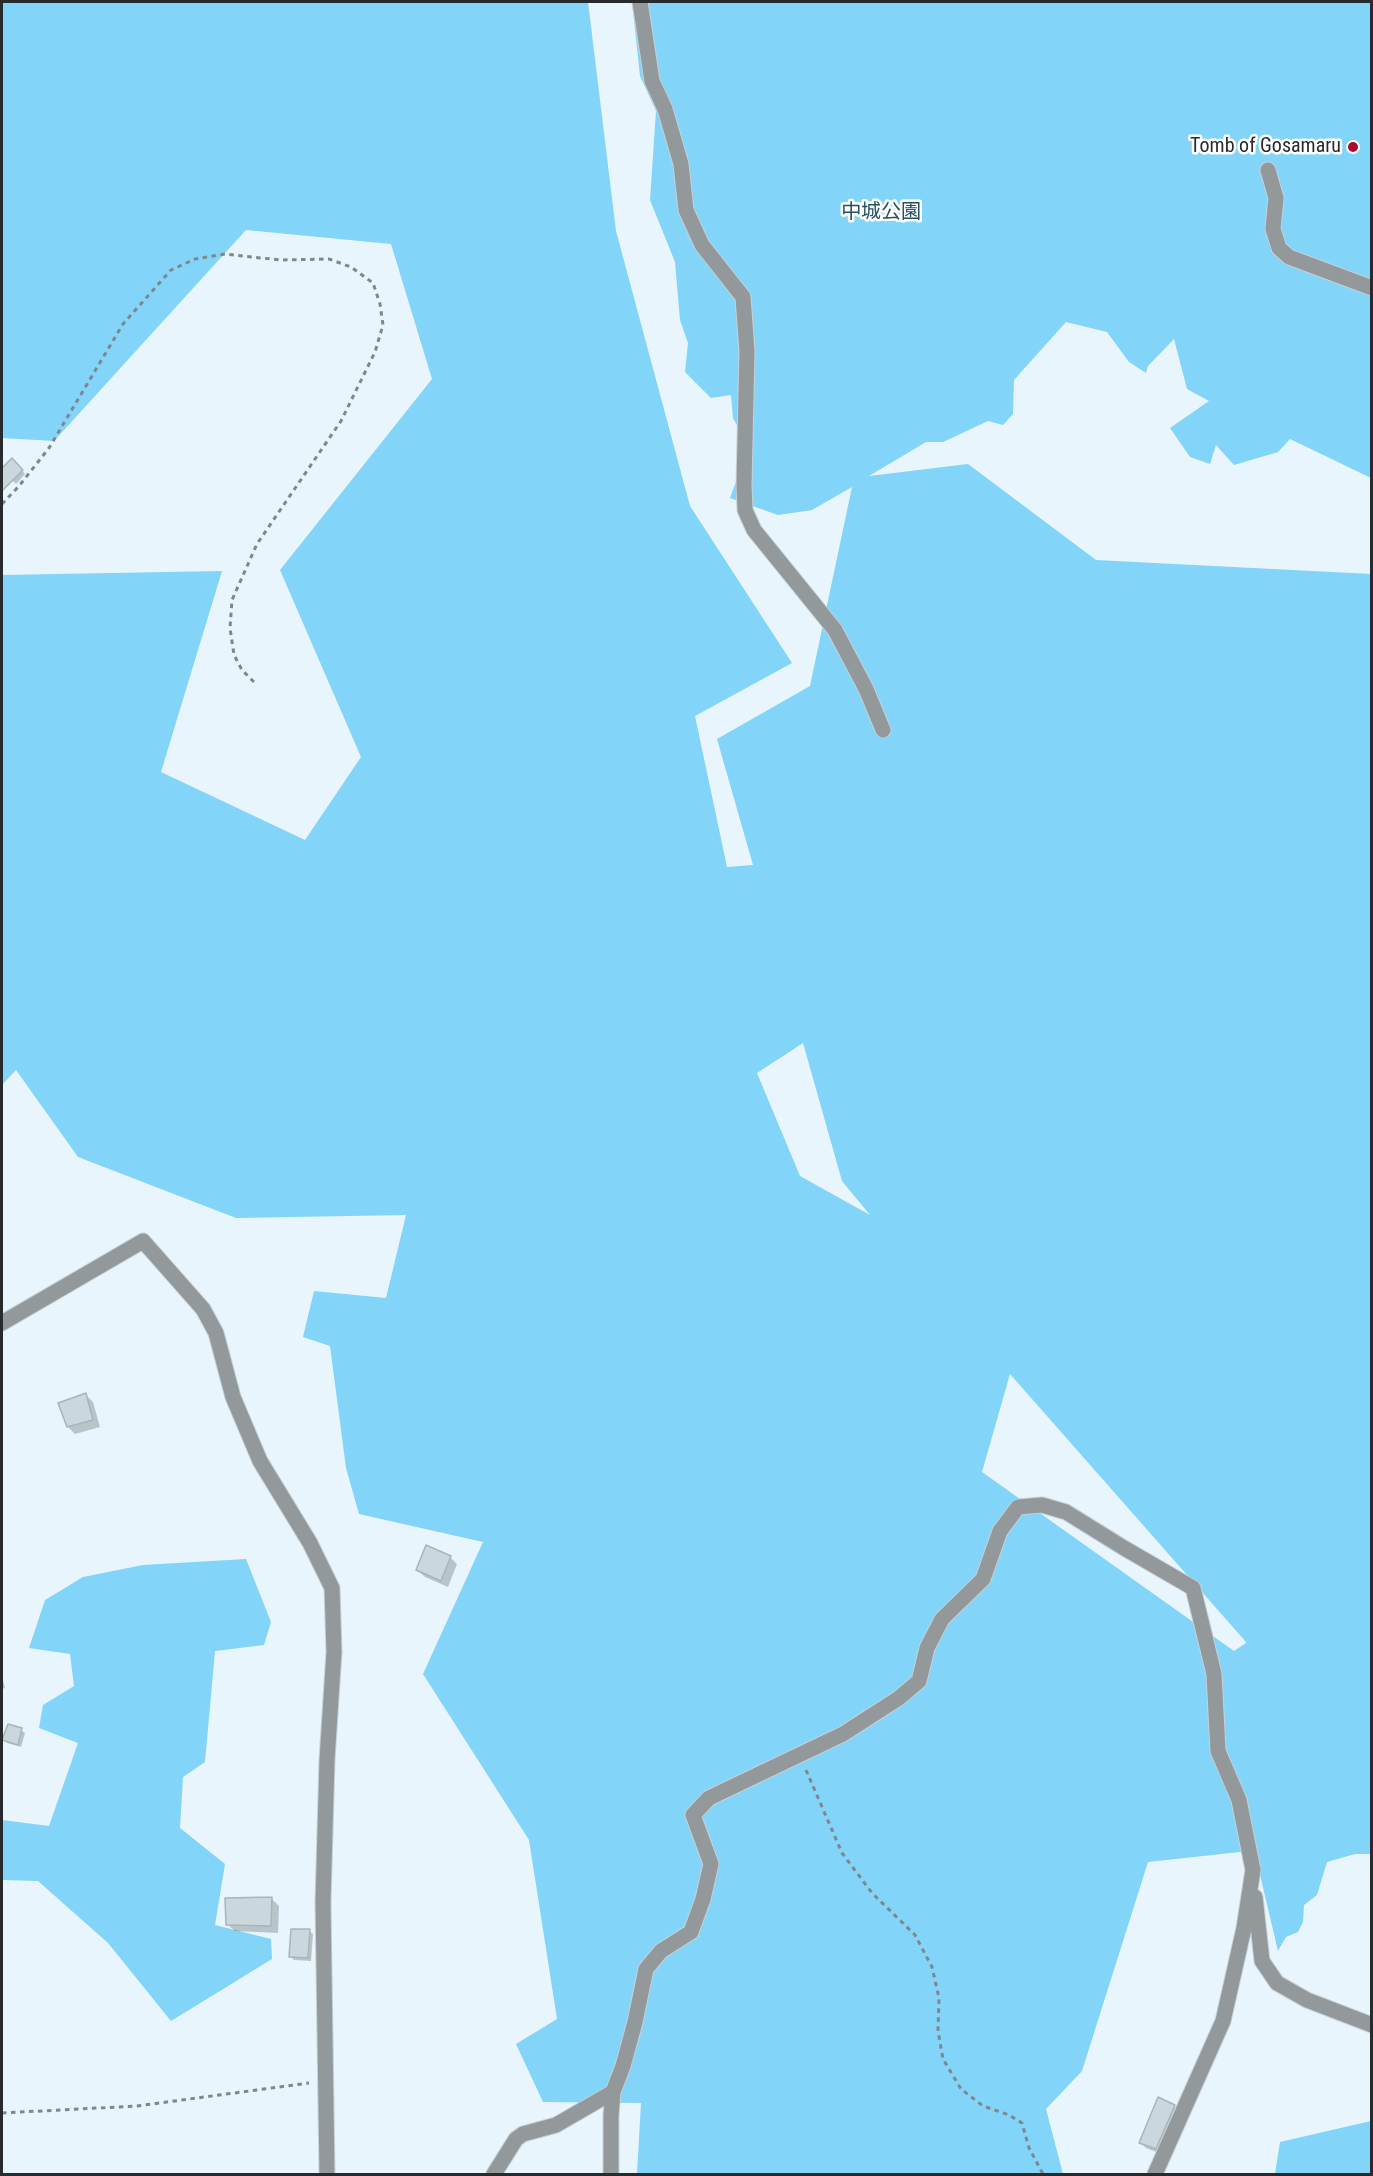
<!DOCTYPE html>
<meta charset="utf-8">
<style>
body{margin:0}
#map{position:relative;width:1373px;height:2176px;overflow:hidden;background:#e8f5fc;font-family:"Roboto Condensed",sans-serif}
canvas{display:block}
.frame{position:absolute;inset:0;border:3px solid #272b2e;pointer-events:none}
</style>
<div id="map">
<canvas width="1373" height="2176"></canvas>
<div class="frame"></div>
</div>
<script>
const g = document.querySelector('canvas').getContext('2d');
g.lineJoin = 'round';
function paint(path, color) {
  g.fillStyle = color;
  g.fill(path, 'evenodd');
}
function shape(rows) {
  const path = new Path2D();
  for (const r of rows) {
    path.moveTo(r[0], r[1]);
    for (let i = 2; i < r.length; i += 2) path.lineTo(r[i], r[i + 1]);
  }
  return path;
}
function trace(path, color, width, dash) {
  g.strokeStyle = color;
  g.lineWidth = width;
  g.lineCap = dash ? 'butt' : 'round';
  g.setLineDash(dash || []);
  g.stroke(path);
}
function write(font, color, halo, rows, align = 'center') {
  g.font = font + ' "Roboto Condensed","Noto Sans JP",sans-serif';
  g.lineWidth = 5;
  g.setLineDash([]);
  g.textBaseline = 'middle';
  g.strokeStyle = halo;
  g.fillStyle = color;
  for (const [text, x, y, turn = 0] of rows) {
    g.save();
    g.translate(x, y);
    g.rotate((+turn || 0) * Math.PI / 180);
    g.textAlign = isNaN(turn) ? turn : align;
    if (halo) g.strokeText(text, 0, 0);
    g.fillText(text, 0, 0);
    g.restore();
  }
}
const green = shape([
 [2,2,588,2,616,231,690,506,792,663,695,716,727,867,753,865,717,739,810,686,852,487,812,510,778,515,730,498,745,457,747,444,733,418,731,395,711,398,685,372,688,343,680,320,675,262,650,200,656,111,640,76,632,2,1371,2,1371,478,1290,439,1278,452,1234,465,1216,445,1210,464,1190,457,1170,428,1209,401,1187,389,1174,339,1148,366,1146,373,1129,362,1107,332,1066,322,1014,380,1013,414,1003,425,988,421,943,442,926,442,869,476,968,464,1096,560,1371,574,1371,1854,1355,1854,1327,1862,1317,1895,1304,1905,1303,1922,1298,1932,1286,1937,1278,1951,1257,1862,1258,1850,1148,1862,1082,2071,1046,2109,1063,2174,637,2174,641,2103,543,2102,516,2044,557,2019,529,1840,423,1674,483,1542,359,1514,346,1468,330,1346,303,1337,314,1291,386,1298,406,1215,236,1218,78,1157,16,1070,2,1085,2,575,222,571,161,772,305,840,361,757,280,570,432,379,391,244,246,230,54,441,2,438],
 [803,1043,842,1181,870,1215,800,1176,757,1073],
 [1010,1374,1246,1642,1246,1643,1234,1651,982,1472],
 [246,1559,271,1622,264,1645,215,1651,205,1762,183,1777,180,1828,225,1864,215,1925,271,1939,272,1959,171,2021,108,1943,38,1881,2,1880,2,1820,49,1826,78,1743,39,1728,43,1705,74,1686,70,1654,29,1648,45,1600,83,1577,143,1565],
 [1371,2121,1371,2174,1275,2174,1280,2142]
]);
const shadow = shape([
 [12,460,25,474,16,484,2,470],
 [86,1395,93,1402,100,1427,75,1434,68,1427],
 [450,1557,457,1564,448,1587,425,1577,417,1570],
 [2,1676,5,1688,2,1689],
 [21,1730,25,1733,21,1747,7,1743,4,1739],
 [271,1898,279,1906,278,1933,235,1931,227,1924],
 [309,1931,313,1934,311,1961,294,1960,291,1957],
 [1174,2106,1180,2112,1161,2154,1146,2148,1140,2142]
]);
const building = shape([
 [12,458,23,470,2,491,2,468,12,458],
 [86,1393,93,1420,67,1427,58,1403,86,1393],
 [426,1545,451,1556,441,1581,416,1570,426,1545],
 [8,1724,22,1728,18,1745,2,1740,8,1724],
 [272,1897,271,1926,226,1925,225,1898,272,1897],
 [291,1929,310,1929,308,1958,289,1957,291,1929],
 [1158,2097,1175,2105,1156,2149,1139,2143,1158,2097]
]);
const path = shape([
 [2,504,19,486,49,448,123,324,171,270,195,259,225,254,280,260,329,259,351,267,373,283,380,304,383,325,375,352,341,421,257,544,232,600,230,628,234,655,242,670,254,682],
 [806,1770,842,1853,872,1893,915,1935,932,1967,939,1998,938,2031,943,2059,961,2089,983,2106,1009,2115,1022,2123,1029,2148,1043,2174],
 [2,2113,137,2106,309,2083]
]);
const minor = shape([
 [640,2,652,81,665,109,681,164,686,210,702,245,743,297,747,351,744,485,745,510,754,530,835,630,866,689,883,730],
 [1268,170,1276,198,1273,229,1279,248,1289,257,1372,288],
 [2,1323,143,1241,203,1309,216,1333,233,1397,260,1461,310,1543,332,1588,334,1652,327,1760,323,1902,327,2174],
 [1255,1897,1262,1961,1277,1983,1307,2000,1372,2025],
 [494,2174,516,2139,523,2134,556,2125,613,2092],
 [611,2174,611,2115,613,2092,623,2066,635,2022,646,1969,661,1951,691,1932,703,1899,711,1864,693,1815,709,1798,843,1734,899,1698,919,1681,927,1648,942,1619,983,1579,1000,1531,1018,1507,1042,1505,1066,1512,1124,1548,1193,1588,1214,1674,1218,1751,1239,1800,1253,1870,1244,1928,1223,2021,1155,2174]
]);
const markers = [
 [1353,147,6,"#a70d31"]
];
const poiNames = [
 ["Tomb of Gosamaru",1341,147]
];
const parkNames = [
 ["中城公園",881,213]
];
paint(green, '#82d4f8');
paint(shadow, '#0003');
paint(building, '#cad7dd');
trace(building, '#a8b4ba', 1.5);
trace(minor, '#c5d1d7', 17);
trace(path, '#7f878c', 3, [4.5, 4.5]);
trace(minor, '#93989b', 15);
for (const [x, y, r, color] of markers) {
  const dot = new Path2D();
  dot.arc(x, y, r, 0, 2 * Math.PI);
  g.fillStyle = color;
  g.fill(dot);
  trace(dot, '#fff', 2);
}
write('20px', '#272b2e', '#fff', poiNames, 'right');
write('20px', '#255163', '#fff', parkNames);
</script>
